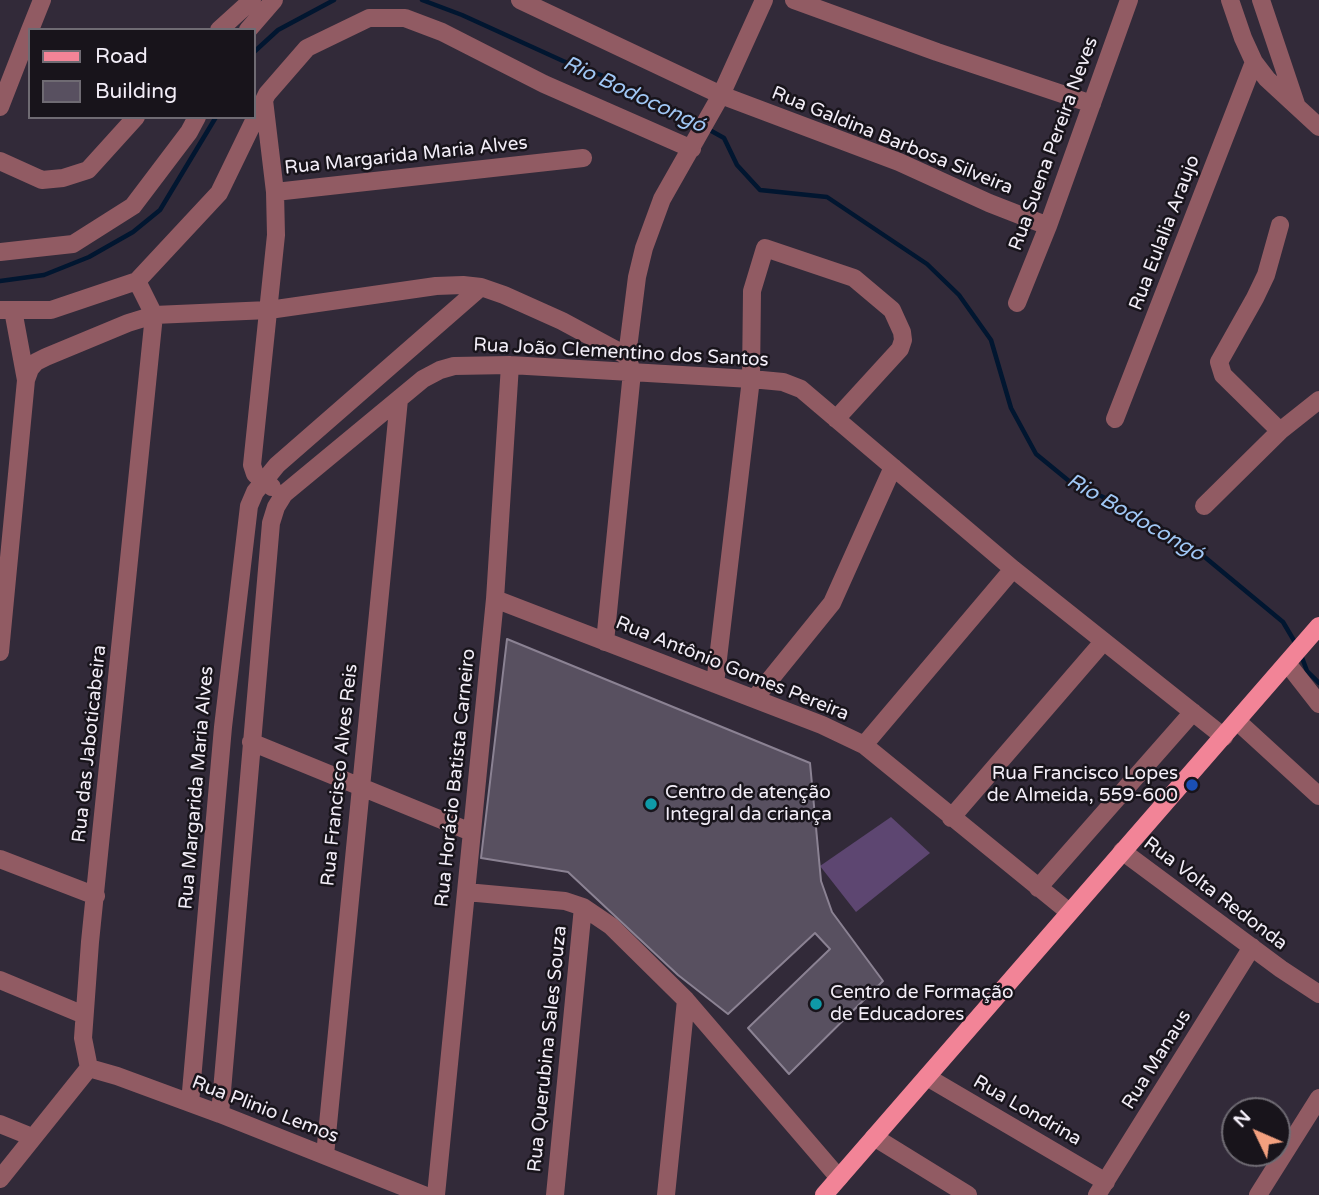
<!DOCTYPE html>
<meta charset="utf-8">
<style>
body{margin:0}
#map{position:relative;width:1319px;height:1195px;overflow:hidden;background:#322a39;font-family:"Varela Round",sans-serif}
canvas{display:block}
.legend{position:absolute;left:28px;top:28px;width:228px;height:91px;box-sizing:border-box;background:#18141b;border:2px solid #6f6b73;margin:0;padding:9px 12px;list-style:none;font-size:21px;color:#f2edf7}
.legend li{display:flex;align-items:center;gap:14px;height:35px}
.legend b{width:35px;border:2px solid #6f6b73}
.north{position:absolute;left:1221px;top:1097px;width:70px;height:70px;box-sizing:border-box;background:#18141b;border:2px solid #6f6b73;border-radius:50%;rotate:314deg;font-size:19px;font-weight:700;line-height:28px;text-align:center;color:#f2edf7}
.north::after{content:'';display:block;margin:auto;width:24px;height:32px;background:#f2a07f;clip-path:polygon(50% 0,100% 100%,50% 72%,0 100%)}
</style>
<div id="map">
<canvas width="1319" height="1195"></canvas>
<ul class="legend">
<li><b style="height:9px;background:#f28497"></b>Road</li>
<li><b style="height:19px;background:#585060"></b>Building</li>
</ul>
<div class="north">N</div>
</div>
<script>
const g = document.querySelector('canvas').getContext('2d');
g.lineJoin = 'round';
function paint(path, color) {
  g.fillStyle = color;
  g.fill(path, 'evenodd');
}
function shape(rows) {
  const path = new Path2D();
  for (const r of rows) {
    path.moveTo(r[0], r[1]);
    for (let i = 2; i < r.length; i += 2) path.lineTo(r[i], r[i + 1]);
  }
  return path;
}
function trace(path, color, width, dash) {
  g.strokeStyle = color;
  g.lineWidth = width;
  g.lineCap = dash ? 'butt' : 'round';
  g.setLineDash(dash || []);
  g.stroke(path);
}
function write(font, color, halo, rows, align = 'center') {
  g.font = font + ' "Varela Round",sans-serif';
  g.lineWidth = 5;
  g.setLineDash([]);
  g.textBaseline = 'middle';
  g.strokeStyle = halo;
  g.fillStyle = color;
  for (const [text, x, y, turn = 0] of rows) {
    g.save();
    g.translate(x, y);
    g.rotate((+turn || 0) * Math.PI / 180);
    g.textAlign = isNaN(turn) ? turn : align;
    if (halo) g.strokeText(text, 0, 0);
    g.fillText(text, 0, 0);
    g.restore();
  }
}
const green = shape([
 [891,817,930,853,856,912,820,866]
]);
const stream = shape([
 [422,0,462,15,563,61,601,75,625,90,671,109,699,124],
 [254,52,278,30,334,0],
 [706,128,724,138,737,165,760,190,827,197,927,264,959,295,991,340,1011,408,1036,454,1069,481,1120,505,1189,544,1283,622,1296,644],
 [0,281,44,275,89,257,133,232,160,210,216,117],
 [1301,655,1307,671,1319,683]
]);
const building = shape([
 [507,639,810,763,821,881,832,912,883,981,789,1074,748,1028,830,949,815,933,728,1014,678,975,568,872,481,858,507,639]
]);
const minor = shape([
 [520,0,721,95,899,162,989,203,1048,226],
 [794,0,937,52,1092,104],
 [1230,0,1243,38,1254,62,1267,79,1319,127],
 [1261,0,1296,104],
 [30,30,42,0],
 [219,30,252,0],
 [248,30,274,0],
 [264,100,275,192],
 [0,107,30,30],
 [0,161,42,180,63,178,88,170,136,117],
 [0,252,73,244,133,206,189,132,197,117],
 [1017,303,1048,226,1129,0],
 [0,310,51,310,137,281,219,193,267,94,307,48,369,18,405,18,442,32,544,84,692,149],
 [13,310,26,380],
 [1115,419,1254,62],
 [1280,431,1223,375,1219,362,1255,298,1266,275,1280,225],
 [272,487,255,474,252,465,276,235,275,192,583,158],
 [1204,506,1280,431,1319,400],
 [495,599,822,725,864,745,1069,912],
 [605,642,632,372,627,356,637,277,644,248,662,199,721,95,764,0],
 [0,652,26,380,30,369,36,362,46,357,128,323,154,315,137,281],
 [1287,663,1319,704],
 [715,684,751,379,752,291,765,248,854,278,892,310,902,332,903,340,900,349,836,419],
 [755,698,832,603,893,467],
 [1237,721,1319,796],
 [251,742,471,832],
 [864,745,1013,569],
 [951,818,1103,642],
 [1122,851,1281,969,1319,994],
 [0,859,96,896],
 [1038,888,1193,712],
 [466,892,565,901,583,907,611,926,686,1000,839,1178],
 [0,980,84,1015],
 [89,1068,83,1038,90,942,154,315,269,310,436,286,463,285,481,287,504,295,562,321,627,356],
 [89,1068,117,1076,220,1114,424,1195],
 [927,1077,1106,1182],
 [190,1103,223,727,249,506,255,492,277,465,481,287],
 [220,1114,271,523,276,507,284,494,423,379,440,370,454,366,510,365,751,379,783,382,801,389,1013,569,1224,737],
 [0,1124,32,1137],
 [874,1137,968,1195],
 [325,1155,399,399],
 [0,1179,89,1068],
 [436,1195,495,599,510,365],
 [555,1195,583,907],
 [666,1195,686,1000],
 [1097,1195,1252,947],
 [1258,1195,1319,1098]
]);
const major = shape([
 [824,1195,1319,626]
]);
const markers = [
 [1192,785,7,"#1a4fb4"],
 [651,804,7,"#0f9aa8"],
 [816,1004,7,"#0f9aa8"]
];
const streetNames = [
 ["Rua Galdina Barbosa Silveira",892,141,22],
 ["Rua Suena Pereira Neves",1054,144,-70],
 ["Rua Margarida Maria Alves",406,156,-6],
 ["Rua Eulalia Araujo",1165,233,-69],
 ["Rua João Clementino dos Santos",621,353,3],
 ["Rua Antônio Gomes Pereira",732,669,22],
 ["Rua das Jaboticabeira",90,744,-84],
 ["Rua Francisco Alves Reis",340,775,-84],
 ["Rua Horácio Batista Carneiro",456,778,-84],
 ["Rua Margarida Maria Alves",197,788,-85],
 ["Rua Volta Redonda",1215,894,37],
 ["Rua Querubina Sales Souza",548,1049,-84],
 ["Rua Manaus",1157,1060,-58],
 ["Rua Plinio Lemos",265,1110,21],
 ["Rua Londrina",1027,1111,30]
];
const poiNames = [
 ["Rua Francisco Lopes",1178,774,"right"],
 ["de Almeida, 559-600",1178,796,"right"],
 ["Centro de atenção",665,793],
 ["Integral da criança",665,815],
 ["Centro de Formação",830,993],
 ["de Educadores",830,1015]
];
const waterNames = [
 ["Rio Bodocongó",634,95,25],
 ["Rio Bodocongó",1135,518,30]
];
paint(green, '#5d4671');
trace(stream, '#011630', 4.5);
paint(building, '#585060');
trace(building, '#8b8293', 2);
trace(minor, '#915b63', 18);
trace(major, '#f28497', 18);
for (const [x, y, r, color] of markers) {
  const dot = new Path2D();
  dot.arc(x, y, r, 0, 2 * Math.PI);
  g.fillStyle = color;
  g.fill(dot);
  trace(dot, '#18141b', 2.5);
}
write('19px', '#f2edf7', '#18141b', streetNames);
write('19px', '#f2edf7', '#18141b', poiNames, 'left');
write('italic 21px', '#a0c7f5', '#18141b', waterNames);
</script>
